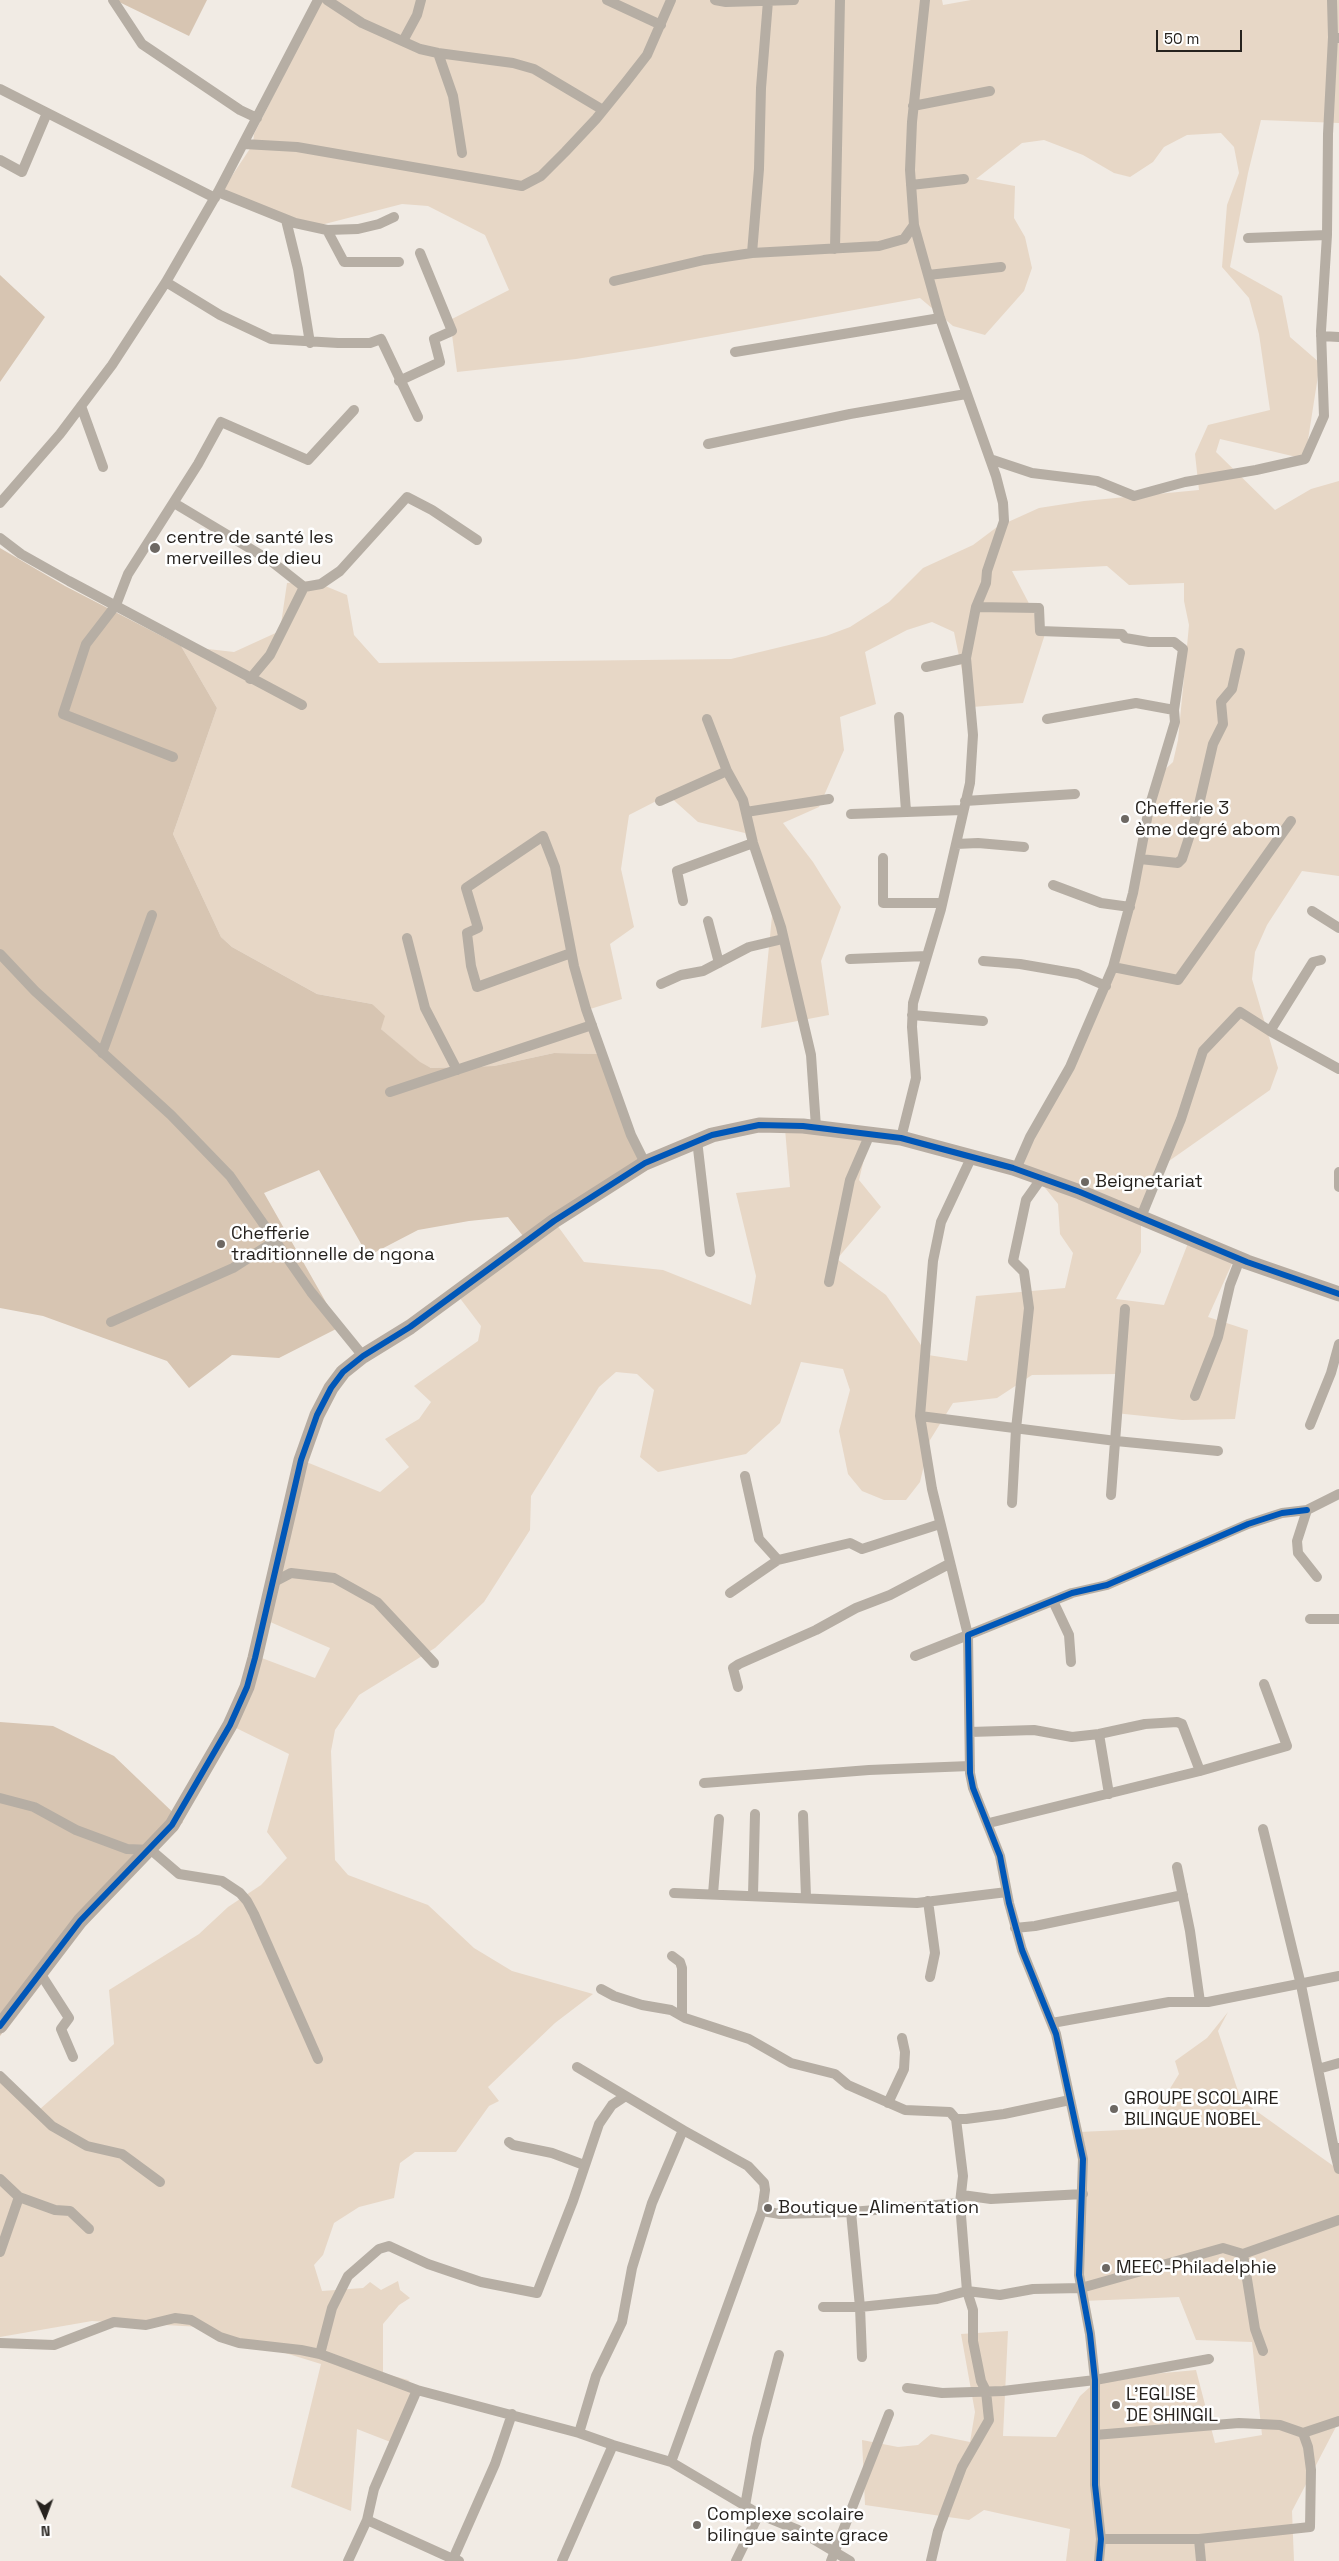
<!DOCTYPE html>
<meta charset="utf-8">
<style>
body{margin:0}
#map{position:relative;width:1339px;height:2561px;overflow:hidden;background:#f1ebe4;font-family:"Space Grotesk",sans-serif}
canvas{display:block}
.north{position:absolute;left:20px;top:2491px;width:50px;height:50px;-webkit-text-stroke:4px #fff;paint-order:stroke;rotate:178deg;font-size:14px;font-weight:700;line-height:20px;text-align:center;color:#26221e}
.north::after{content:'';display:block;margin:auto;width:18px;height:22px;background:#26221e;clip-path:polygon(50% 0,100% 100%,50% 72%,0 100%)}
.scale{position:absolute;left:1156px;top:30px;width:86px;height:22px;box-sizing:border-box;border:2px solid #26221e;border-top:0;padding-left:6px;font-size:15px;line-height:18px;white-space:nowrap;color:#26221e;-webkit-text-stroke:4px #fff;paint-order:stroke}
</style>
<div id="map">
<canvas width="1339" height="2561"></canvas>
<div class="north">N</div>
<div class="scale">50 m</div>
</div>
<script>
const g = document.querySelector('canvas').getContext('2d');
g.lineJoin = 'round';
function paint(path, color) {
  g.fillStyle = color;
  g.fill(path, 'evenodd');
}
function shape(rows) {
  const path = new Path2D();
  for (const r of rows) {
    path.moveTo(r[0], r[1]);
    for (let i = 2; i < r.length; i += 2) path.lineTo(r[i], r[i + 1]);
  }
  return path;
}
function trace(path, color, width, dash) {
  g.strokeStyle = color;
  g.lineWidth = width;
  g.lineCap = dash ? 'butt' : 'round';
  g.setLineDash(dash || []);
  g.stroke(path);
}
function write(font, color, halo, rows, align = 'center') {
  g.font = font + ' "Space Grotesk",sans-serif';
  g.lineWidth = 5;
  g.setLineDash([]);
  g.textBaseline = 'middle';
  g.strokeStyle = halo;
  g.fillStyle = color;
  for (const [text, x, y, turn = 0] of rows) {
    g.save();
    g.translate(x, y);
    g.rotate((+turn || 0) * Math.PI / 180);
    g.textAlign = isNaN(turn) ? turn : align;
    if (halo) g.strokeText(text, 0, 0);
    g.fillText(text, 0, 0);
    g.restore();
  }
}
const green = shape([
 [322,0,942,0,943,5,971,0,1339,0,1339,123,1261,120,1248,173,1230,267,1282,296,1290,337,1320,363,1305,459,1220,439,1216,452,1275,510,1311,489,1339,481,1339,876,1302,871,1267,925,1255,952,1252,979,1278,1068,1270,1090,1169,1161,1141,1217,1141,1252,1116,1299,1164,1305,1190,1238,1235,1257,1208,1317,1248,1330,1235,1419,1182,1420,1115,1413,1118,1374,1032,1375,997,1398,953,1403,930,1440,920,1482,906,1500,884,1500,862,1491,848,1474,839,1431,850,1390,843,1369,801,1362,780,1423,746,1454,658,1472,640,1457,654,1390,637,1374,616,1372,599,1387,531,1496,530,1530,484,1602,435,1648,359,1695,335,1730,331,1751,335,1860,348,1875,428,1905,474,1948,512,1971,593,1994,555,2023,488,2087,499,2101,489,2106,456,2152,415,2152,400,2163,394,2198,359,2207,334,2223,323,2255,314,2265,322,2291,363,2288,370,2282,381,2290,398,2281,400,2290,410,2298,399,2305,383,2324,383,2373,408,2380,414,2386,393,2443,357,2429,351,2511,291,2487,321,2364,201,2327,92,2321,0,2337,0,2071,40,2109,114,2044,109,1990,199,1934,228,1907,261,1885,287,1858,267,1832,289,1754,230,1725,251,1654,315,1678,330,1648,261,1618,304,1461,380,1492,409,1467,385,1439,419,1419,431,1402,414,1386,478,1341,481,1326,456,1293,554,1221,584,1262,663,1270,751,1305,756,1276,736,1193,790,1187,785,1129,870,1134,859,1180,881,1207,837,1259,886,1295,928,1355,967,1361,976,1296,1065,1288,1073,1253,1060,1234,1058,1204,1038,1179,1013,1168,1109,985,1135,865,1140,826,1158,776,1173,762,1178,740,1189,625,1184,601,1184,583,1129,585,1107,566,1012,571,1045,634,1023,703,972,707,966,690,954,632,932,622,907,630,865,652,876,704,840,717,844,750,819,807,783,823,813,862,841,907,821,961,829,1015,761,1028,772,916,762,878,745,833,698,822,668,795,629,815,621,869,634,927,610,944,622,999,587,1010,602,1054,554,1053,494,1066,431,1068,420,1063,381,1029,372,1004,317,994,232,947,221,937,173,834,217,708,181,646,234,652,280,631,287,583,313,581,347,595,354,635,379,663,731,659,826,636,850,627,889,602,923,568,973,545,997,527,1039,508,1084,501,1199,490,1195,454,1208,425,1270,410,1259,334,1249,298,1222,267,1227,205,1239,173,1234,147,1221,133,1187,135,1164,147,1153,162,1130,177,1114,173,1083,155,1044,140,1022,143,976,179,1015,186,1014,218,1025,237,1032,268,1024,291,985,335,953,326,920,298,651,347,576,359,457,372,450,320,509,290,485,235,428,206,402,204,317,226,218,197,253,144,254,134],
 [1228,2012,1218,2031,1241,2100,1339,2170,1339,2421,1292,2511,1294,2561,1066,2561,1070,2529,984,2510,969,2520,865,2505,862,2440,898,2447,918,2445,931,2434,970,2442,975,2412,961,2334,1008,2331,1003,2436,1056,2437,1080,2396,1099,2379,1196,2370,1215,2443,1262,2435,1252,2342,1196,2340,1179,2297,1083,2301,1079,2132,1145,2129,1179,2074,1175,2061,1207,2038]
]);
const forest = shape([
 [115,0,207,0,189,36],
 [0,275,45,317,0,382],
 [0,548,65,586,181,646,217,708,173,834,221,937,232,947,317,994,372,1004,385,1016,381,1029,420,1062,431,1068,494,1066,554,1053,602,1054,645,1163,527,1241,508,1217,469,1221,418,1230,368,1256,319,1170,264,1193,340,1327,279,1358,232,1355,189,1388,167,1361,43,1316,0,1308],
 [0,1722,53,1726,114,1756,183,1822,89,1916,0,2036]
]);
const street = shape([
 [113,0,142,44,240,110,257,118],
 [327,0,362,23,420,49,438,53,513,63,534,69,603,110],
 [607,0,661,25],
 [715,0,726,2,794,0],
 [1332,0,1333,37,1338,38],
 [403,41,417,15,421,0],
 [438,53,453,96,462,153],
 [0,89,215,198],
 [913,106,990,91],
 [244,144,297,147,522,186,541,176,565,152,596,119,626,82,647,55,671,0],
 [0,160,22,172,47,113],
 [911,185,964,179],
 [218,192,295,223,327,230,358,229,379,224,394,217],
 [286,220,298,269,310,343],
 [327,230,344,262,399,262],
 [1248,238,1327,235],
 [835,249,840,0],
 [752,253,759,169,761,88,768,1],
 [928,275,1001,267],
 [614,281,704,260,752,253,879,246,904,239,914,225],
 [166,282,220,315,271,339,338,343,370,343,381,339,418,417],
 [1321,336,1339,337],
 [735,352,940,318],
 [399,381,440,362,434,339,452,331,420,253],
 [81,406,103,467],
 [708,444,850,414,966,394],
 [990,459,1032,473,1097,481,1134,496,1185,482,1256,470,1305,459,1324,416,1321,331,1327,235,1328,134,1333,37],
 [0,503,60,434,112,365,166,282,218,192,318,0],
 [174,503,271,561,304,587,321,584,340,571,407,497,432,510,477,540],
 [0,538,21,554,69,581,302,705],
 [976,607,1039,608,1040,631,1122,634,1125,638,1149,642,1174,642,1183,649,1174,710,1175,722,1149,808,1133,893,1113,967,1070,1067,1030,1137,1016,1169],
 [926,667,966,658],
 [250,679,270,655,304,587],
 [899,717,906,811],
 [707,719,727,771,743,800,753,843,781,927,811,1055,816,1127],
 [1047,719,1136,703,1174,710],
 [173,757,63,714,86,644,116,605,128,574,198,464,221,422,308,460,354,410],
 [660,801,727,771],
 [965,801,1075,794],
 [746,812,829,799],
 [851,814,962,810],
 [956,844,978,843,1024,847],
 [883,858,883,903,942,903],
 [1140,859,1178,863,1182,859,1197,813,1213,744,1223,724,1221,702,1232,689,1240,653],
 [1053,885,1101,903,1130,907],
 [683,901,677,871,753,843],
 [1312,911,1339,928],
 [708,921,719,963],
 [407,938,425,1008,457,1070],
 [571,953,477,987,471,966,467,933,478,928,466,888,543,836,555,867,574,966,586,1009,631,1135,645,1163],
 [0,954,35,991,171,1115,230,1176,311,1292,363,1356],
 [850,959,927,956],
 [983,961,1020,964,1078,974,1106,986],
 [1113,967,1178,980,1291,821],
 [661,984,681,975,703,971,749,947,783,939],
 [912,1015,983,1021],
 [1270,1031,1339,1069],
 [102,1053,152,915],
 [390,1092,592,1025],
 [901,1138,916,1078,912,1027,913,1003,941,909,970,783,973,735,966,658,976,607,986,583,987,571,1004,521,1003,503,996,476,940,318,914,225,910,170,912,122,925,0],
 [697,1140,710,1252],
 [1339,1172,1339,1187],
 [1141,1217,1181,1119,1203,1051,1240,1012,1270,1031,1313,962,1321,960],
 [829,1282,850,1180,870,1134],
 [111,1322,233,1268,275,1241],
 [1195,1396,1218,1337,1230,1285,1240,1259],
 [920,1416,1116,1441,1218,1451],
 [1310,1425,1331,1373,1339,1344],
 [745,1476,759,1539,778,1560],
 [1111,1495,1125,1309],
 [1012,1503,1016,1429,1029,1308,1024,1272,1013,1261,1026,1200,1041,1179],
 [1317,1577,1298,1553,1297,1541,1307,1510,1339,1494],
 [272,1583,291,1573,334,1578,377,1602,434,1663],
 [730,1593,778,1560,850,1543,862,1549,940,1524],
 [1053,1601,1069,1635,1071,1662],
 [1310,1619,1339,1619],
 [915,1656,968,1635,932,1489,920,1416,933,1261,941,1222,972,1156],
 [738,1687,733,1668,739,1664,816,1630,856,1608,890,1595,949,1564],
 [970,1732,1034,1730,1072,1737,1099,1734,1145,1724,1177,1722,1182,1724,1200,1771],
 [1099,1734,1109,1794],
 [704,1783,869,1770,970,1766],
 [0,1798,34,1807,76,1830,127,1849,151,1850,179,1874,222,1881,240,1893,247,1901,254,1914,318,2059],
 [803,1815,806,1897],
 [989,1823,1200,1771,1287,1746,1264,1684],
 [1263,1829,1301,1985,1318,2069,1339,2063],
 [1177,1867,1190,1931,1200,2002],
 [674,1893,917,1903,1007,1892],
 [713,1894,719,1819],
 [753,1895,755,1814],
 [928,1901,935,1953,930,1977],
 [1015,1928,1035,1926,1183,1895],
 [672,1956,680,1962,682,1968,682,2016],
 [40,1973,69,2018,61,2029,73,2057],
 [601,1989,614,1996,642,2005,671,2010,685,2018,749,2039,791,2063,835,2074,848,2085,905,2110,950,2112,956,2119,966,2119,1004,2114,1070,2100],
 [1052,2023,1169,2002,1208,2002,1339,1976],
 [577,2067,683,2130],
 [1318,2069,1334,2149,1339,2148],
 [0,2076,52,2126,87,2146,122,2154,160,2182],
 [888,2103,904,2069,905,2052,902,2038],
 [509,2142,513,2145,552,2153,584,2165],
 [1334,2149,1339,2169],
 [0,2179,19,2197,55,2210,70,2211,89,2229],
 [962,2195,991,2199,1083,2194],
 [762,2211,780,2214,851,2212,960,2203],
 [851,2212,860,2307,862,2357],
 [0,2252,19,2197],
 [1243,2254,1255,2329,1263,2351],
 [823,2307,860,2307,937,2299,967,2291,1000,2295,1033,2289,1081,2288,1223,2248,1243,2254,1339,2220],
 [0,2343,54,2345,114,2322,146,2325,175,2318,191,2320,220,2337,239,2343,301,2350,320,2354],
 [907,2388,942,2393,1003,2391,1095,2380,1209,2359],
 [417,2390,579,2433,613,2445,671,2462,759,2514,798,2530,850,2561],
 [579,2433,596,2376,622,2322,632,2268,652,2203,683,2130,748,2166,764,2183,765,2190,762,2211,671,2462],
 [1303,2433,1339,2421],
 [1095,2435,1239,2423,1280,2425,1303,2433,1308,2447,1311,2470,1310,2527,1199,2539,1101,2539],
 [745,2506,757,2438,779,2355],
 [367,2520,453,2559,452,2561],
 [1199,2539,1201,2561],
 [348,2561,367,2520,374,2489,417,2390,320,2354,332,2308,348,2276,379,2249,389,2246,428,2264,481,2282,537,2293,573,2201,599,2124,612,2105,624,2097],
 [459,2561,453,2559,495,2464,512,2414],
 [562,2561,613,2445],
 [736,2561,759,2514],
 [831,2561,889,2414],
 [931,2561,938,2531,962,2467,989,2420,986,2391,981,2381,973,2341,973,2310,967,2291,960,2203,963,2176,956,2119],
 [1099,2561,1101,2539,1095,2485,1095,2380,1090,2334,1079,2275,1083,2159,1056,2034,1022,1950,1009,1903,1000,1856,973,1788,970,1773,968,1635,1072,1593,1107,1585,1248,1524,1282,1513,1307,1510]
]);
const secondary = shape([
 [0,2026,80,1921,172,1825,230,1725,247,1687,255,1658,301,1460,317,1415,331,1388,343,1372,363,1356,410,1327,554,1221,645,1163,712,1135,759,1125,803,1126,901,1138,1013,1168,1080,1192,1247,1262,1339,1294]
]);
const cycleway = shape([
 [0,2026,80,1921,172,1825,230,1725,247,1687,255,1658,301,1460,317,1415,331,1388,343,1372,363,1356,410,1327,554,1221,645,1163,712,1135,759,1125,803,1126,901,1138,1013,1168,1080,1192,1247,1262,1339,1294],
 [1099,2561,1101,2539,1095,2485,1095,2380,1090,2334,1079,2275,1083,2159,1056,2034,1022,1950,1009,1903,1000,1856,973,1788,970,1773,968,1635,1072,1593,1107,1585,1248,1524,1282,1513,1307,1510]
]);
const markers = [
 [155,548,6,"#6d6863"],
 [1125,819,5,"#6d6863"],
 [1085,1182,5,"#6d6863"],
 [221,1244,5,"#6d6863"],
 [1114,2109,5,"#6d6863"],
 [768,2208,5,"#6d6863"],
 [1106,2268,5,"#6d6863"],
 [1116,2405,5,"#6d6863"],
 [697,2525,5,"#6d6863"]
];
const poiNames = [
 ["centre de santé les",166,538],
 ["merveilles de dieu",166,559],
 ["Chefferie 3",1135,809],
 ["ème degré abom",1135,830],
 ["Beignetariat",1095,1182],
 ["Chefferie",231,1234],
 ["traditionnelle de ngona",231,1255],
 ["GROUPE SCOLAIRE",1124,2099],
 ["BILINGUE NOBEL",1124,2120],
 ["Boutique_Alimentation",778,2208],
 ["MEEC-Philadelphie",1116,2268],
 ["L'EGLISE",1126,2395],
 ["DE SHINGIL",1126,2416],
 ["Complexe scolaire",707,2515],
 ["bilingue sainte grace",707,2536]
];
paint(green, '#e7d7c6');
paint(forest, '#d7c5b2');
trace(street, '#b6aea4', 10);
trace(secondary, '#b6aca2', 15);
trace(cycleway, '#0057b8', 6);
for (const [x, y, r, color] of markers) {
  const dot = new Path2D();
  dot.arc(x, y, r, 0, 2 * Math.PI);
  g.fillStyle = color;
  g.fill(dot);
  trace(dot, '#fff', 2);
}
write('18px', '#26221e', '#fff', poiNames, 'left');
</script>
